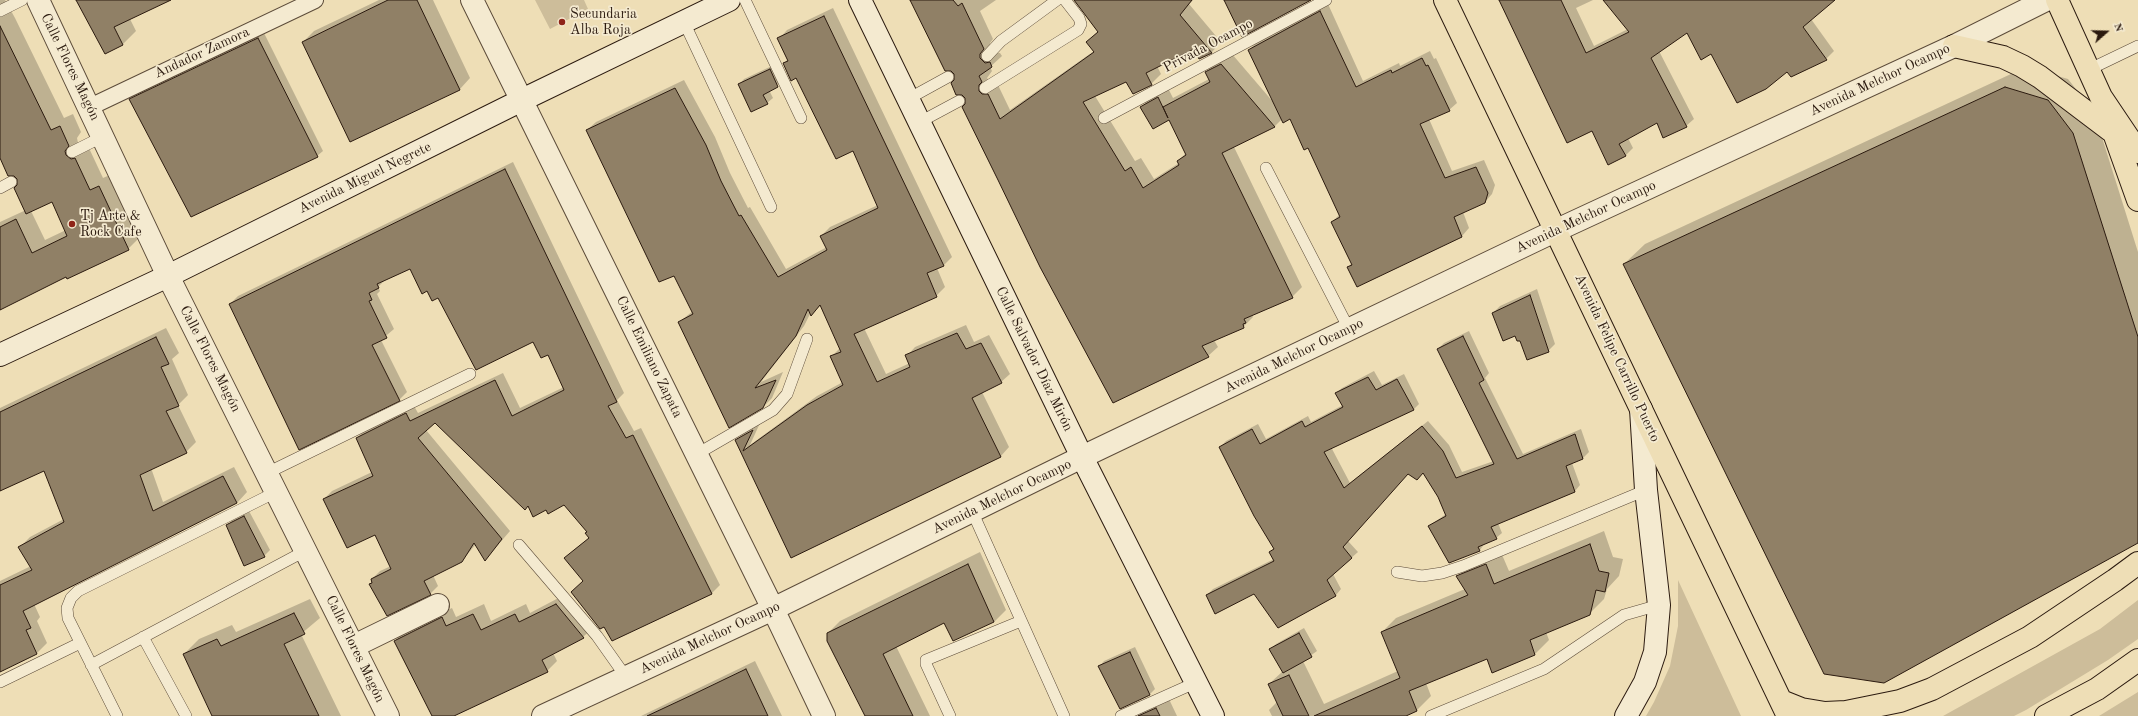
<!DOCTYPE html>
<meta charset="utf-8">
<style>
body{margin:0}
#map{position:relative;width:2138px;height:716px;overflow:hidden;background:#eedeb6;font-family:"Old Standard TT",serif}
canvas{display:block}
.north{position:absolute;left:2086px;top:12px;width:40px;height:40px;-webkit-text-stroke:3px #f4ead0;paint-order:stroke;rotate:70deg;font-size:11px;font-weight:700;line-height:16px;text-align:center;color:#2b1a0f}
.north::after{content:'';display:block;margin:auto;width:14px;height:18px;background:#2b1a0f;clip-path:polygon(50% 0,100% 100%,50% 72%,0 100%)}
</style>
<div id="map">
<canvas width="2138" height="716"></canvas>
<div class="north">N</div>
</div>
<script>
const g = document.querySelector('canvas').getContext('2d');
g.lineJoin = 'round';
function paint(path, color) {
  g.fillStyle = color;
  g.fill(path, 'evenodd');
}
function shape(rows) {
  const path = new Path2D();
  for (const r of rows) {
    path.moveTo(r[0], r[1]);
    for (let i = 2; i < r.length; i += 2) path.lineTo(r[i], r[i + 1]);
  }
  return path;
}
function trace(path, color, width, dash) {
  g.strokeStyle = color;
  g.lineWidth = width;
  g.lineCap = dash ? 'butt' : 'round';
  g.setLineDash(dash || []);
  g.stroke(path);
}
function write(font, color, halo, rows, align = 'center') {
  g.font = font + ' "Old Standard TT",serif';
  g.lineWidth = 3.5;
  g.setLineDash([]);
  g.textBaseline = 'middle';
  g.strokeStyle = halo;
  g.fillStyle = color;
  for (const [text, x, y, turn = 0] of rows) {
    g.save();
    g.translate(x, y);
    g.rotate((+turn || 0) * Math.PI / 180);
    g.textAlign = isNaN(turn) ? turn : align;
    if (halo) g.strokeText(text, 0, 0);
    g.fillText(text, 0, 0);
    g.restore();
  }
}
const green = shape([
 [535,0,584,0,588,9,550,29],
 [1678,580,1741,716,1646,716,1654,702,1670,666,1678,626],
 [2138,600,2138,639,2108,660,2026,710,2014,716,1943,716,2100,629],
 [2138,692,2138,716,2099,716]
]);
const shadow = shape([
 [0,0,5,0,15,18,64,118,73,114,81,132,77,138,78,143,88,146,103,178,112,174,141,236,128,249,67,276,0,309,0,222,26,210,18,179,0,156],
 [52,200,66,230,45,240,31,211],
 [77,0,168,0,130,19,136,31,122,45],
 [379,0,433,0,470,78,460,89,303,42,314,31],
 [911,0,996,0,980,11,993,39,990,43,990,48,995,53,1000,53,1002,56,990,67,992,71,987,78,991,84,998,85,1010,110,1094,51,1087,42,1098,31,1073,0,1193,0,1189,4,1221,42,1212,52,1200,58,1195,48,1157,66,1161,74,1151,84,1127,81,1095,96,1135,161,1141,158,1154,179,1179,163,1178,161,1186,153,1170,119,1141,107,1151,97,1168,88,1173,98,1209,79,1206,72,1216,62,1232,54,1274,103,1249,50,1257,42,1328,4,1363,81,1399,63,1400,66,1430,51,1434,59,1436,58,1457,103,1449,110,1429,119,1452,171,1484,160,1495,185,1492,194,1485,202,1463,212,1469,228,1462,236,1357,286,1348,267,1352,263,1332,222,1340,214,1309,147,1290,118,1282,119,1275,126,1234,147,1302,287,1292,297,1252,315,1253,317,1243,327,1214,340,1218,347,1208,356,966,105,966,98,955,80,955,74],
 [1144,68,1151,82,1149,82],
 [1505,0,1593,0,1576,8,1594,46,1628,29,1647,0,1833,0,1811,19,1834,51,1826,59,1787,71,1711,53,1687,31,1659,51,1694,119,1686,126,1657,122,1628,138,1633,148,1625,156,1592,129],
 [833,8,952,257,944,265,937,268,945,287,936,296,864,328,886,374,910,363,907,356,915,347,966,325,974,342,989,335,1010,374,1001,382,982,392,1009,447,1001,456,791,556,736,440,745,432,760,423,750,445,817,396,843,382,831,357,840,348,821,305,812,314,811,312,804,326,761,382,783,372,772,398,763,407,679,322,693,311,674,275,587,130,596,122,684,80,715,137,730,173,748,208,750,207,786,269,827,247,821,236,830,227,878,205,853,150,784,63,788,59,779,39,787,30],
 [264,33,323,151,317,156,130,99,135,94],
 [776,64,783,81,769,90,773,98,767,103,739,85,744,79],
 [2026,67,2068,79,2094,112,2138,252,2138,541,1624,264,1645,244],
 [513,162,624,393,617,400,634,431,641,428,720,585,712,593,612,640,584,581,574,550,590,537,588,532,564,504,547,509,528,505,435,421,426,430,510,531,485,560,476,544,461,562,433,575,438,586,430,594,370,584,373,582,372,579,380,571,391,566,375,533,324,499,332,491,372,472,357,438,365,430,414,406,418,413,503,373,520,408,564,387,548,353,533,341,439,297,427,289,410,268,386,279,378,287,380,291,377,294,394,329,381,340,407,392,399,400,230,304,238,296],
 [1537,289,1555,344,1548,351,1521,340,1493,313,1500,306],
 [166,328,179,353,172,359,188,395,178,405,196,442,186,452,151,468,163,502,234,467,247,492,237,503,34,604,40,617,37,621,47,643,37,653,0,671,0,581,31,566,20,547,30,537,64,519,44,470,0,491,0,408],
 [1469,331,1489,373,1485,378,1523,454,1581,429,1589,452,1583,458,1572,463,1580,485,1575,491,1498,523,1502,533,1496,538,1485,543,1480,550,1450,562,1429,526,1446,514,1439,496,1424,472,1408,473,1348,541,1358,552,1333,574,1341,589,1336,595,1278,627,1255,592,1207,595,1213,589,1274,559,1271,552,1275,548,1220,447,1226,441,1258,424,1266,439,1308,416,1311,422,1343,405,1336,393,1342,388,1374,371,1382,385,1404,374,1419,404,1413,410,1331,447,1350,483,1428,421,1449,445,1462,472,1494,461,1438,349,1444,343],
 [249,511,270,550,264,556,228,525,233,519],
 [1604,531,1613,557,1623,559,1619,576,1607,589,1604,599,1589,614,1546,632,1549,640,1535,654,1487,658,1426,683,1431,696,1417,710,1403,716,1272,716,1269,710,1277,702,1269,684,1283,671,1270,649,1276,644,1304,628,1317,651,1303,661,1324,704,1398,671,1382,632,1396,618,1465,589,1458,576,1472,562,1500,550,1509,571],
 [980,552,1006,610,994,622,945,622,896,646,930,716,866,716,828,633,840,621],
 [566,594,594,627,583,637,553,653,557,661,547,671,452,716,433,716,395,641,405,630,452,608,456,617,484,604,491,621,526,604,530,613],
 [310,599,320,618,301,634,341,716,215,716,184,654,199,639,232,625,236,632],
 [1135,647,1155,689,1150,694,1099,667,1104,661],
 [755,661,782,716,641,716],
 [1168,697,1177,716,1133,716]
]);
const building = shape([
 [76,0,171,0,114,27,123,45,105,54,76,0],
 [388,0,417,0,460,90,350,142,302,42,388,0],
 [910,0,953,0,958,6,962,3,984,49,980,54,980,58,985,63,990,62,992,67,979,76,982,82,979,85,979,91,982,94,988,94,1000,119,1094,52,1086,42,1098,32,1074,0,1192,0,1180,15,1212,53,1199,59,1194,49,1146,73,1152,85,1133,94,1126,82,1083,102,1125,171,1131,167,1143,188,1179,165,1177,161,1186,155,1169,120,1153,129,1140,107,1158,97,1168,118,1163,107,1210,82,1205,72,1221,64,1275,127,1222,153,1293,298,1244,319,1246,323,1243,324,1244,328,1202,346,1209,357,1113,403,1040,267,998,180,962,107,965,104,965,98,962,95,956,95,951,83,954,80,954,74,951,71,945,71,910,0],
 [1224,0,1311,0,1242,37,1224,0],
 [1499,0,1561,0,1586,53,1629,32,1603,0,1835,0,1803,27,1827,60,1791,77,1787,72,1766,89,1737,103,1711,54,1701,60,1687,33,1651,58,1687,127,1663,138,1657,123,1619,144,1626,156,1608,165,1592,131,1567,143,1499,0],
 [1320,11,1356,87,1391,70,1392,73,1422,58,1426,66,1428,65,1450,111,1420,124,1445,178,1476,167,1488,193,1485,203,1454,217,1462,237,1357,287,1347,267,1352,265,1331,222,1340,217,1308,148,1304,150,1290,119,1283,123,1248,50,1320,11],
 [824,16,944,266,927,273,937,297,854,334,877,382,910,367,905,355,957,333,966,349,981,343,1002,383,972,398,1001,457,791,558,735,440,753,430,743,451,807,405,843,385,830,356,841,352,820,305,811,316,808,309,796,336,755,388,776,380,763,408,729,428,678,322,693,314,674,276,659,282,586,130,675,88,706,145,721,181,739,216,741,215,778,277,827,250,820,236,878,208,853,151,836,159,796,78,791,81,783,63,788,61,777,38,824,16],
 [0,26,51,130,60,126,69,146,65,151,66,155,71,159,75,158,90,190,99,186,129,250,67,279,66,277,0,310,0,227,16,219,32,253,67,236,52,202,26,214,14,188,17,185,17,179,14,176,8,176,0,158,0,26],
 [258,38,318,157,191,217,129,99,258,38],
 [770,69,778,87,763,95,768,104,751,112,738,84,770,69],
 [2005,87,2048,100,2073,133,2138,337,2138,543,1884,683,1824,674,1623,264,2005,87],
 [505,169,617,402,608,406,626,438,633,435,712,594,612,641,604,627,600,629,571,592,583,581,564,558,589,538,585,533,587,532,564,505,548,514,546,510,533,517,528,506,525,510,435,423,418,438,502,539,485,561,474,543,462,562,424,581,431,595,387,616,369,584,372,583,371,579,391,569,375,535,347,548,323,499,373,476,356,438,406,413,410,421,495,380,512,416,564,390,548,355,541,358,533,342,476,370,438,298,432,301,427,291,422,294,410,269,377,284,379,288,369,293,372,300,369,301,387,338,372,345,400,401,299,450,229,304,505,169],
 [1530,295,1549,352,1527,360,1520,341,1517,341,1515,336,1503,341,1492,313,1530,295],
 [1463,336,1484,380,1479,383,1517,459,1575,434,1583,459,1566,466,1575,492,1491,527,1497,539,1478,547,1480,551,1449,563,1428,526,1446,516,1438,497,1423,473,1417,480,1408,474,1343,547,1352,558,1327,580,1336,596,1278,628,1254,594,1215,614,1206,595,1274,561,1269,552,1274,549,1254,516,1219,447,1252,429,1260,444,1302,421,1305,427,1343,407,1335,393,1368,377,1376,390,1397,379,1414,410,1324,452,1344,488,1422,426,1443,451,1456,478,1494,464,1437,349,1463,336],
 [156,337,169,364,161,367,179,406,166,411,187,453,140,475,153,511,223,476,237,503,23,611,31,628,26,630,37,654,0,672,0,585,32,570,18,547,64,522,44,471,0,491,0,412,156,337],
 [244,516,265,557,244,566,226,525,244,516],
 [1590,544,1599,571,1609,573,1605,592,1596,590,1590,615,1530,640,1535,655,1492,673,1487,659,1409,691,1417,711,1406,716,1314,716,1400,678,1381,632,1468,595,1456,576,1486,564,1494,584,1590,544],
 [968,564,994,622,953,641,944,623,883,654,913,716,865,716,827,641,827,633,968,564],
 [556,604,584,638,542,660,548,672,454,716,432,716,394,641,442,617,446,626,473,614,481,630,515,614,519,622,556,604],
 [294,613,305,634,284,644,319,716,212,716,183,654,217,639,221,646,294,613],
 [1299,633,1312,657,1283,673,1269,649,1299,633],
 [1130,652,1150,695,1120,709,1098,666,1130,652],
 [746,669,768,716,647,716,694,694,746,669],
 [1289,675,1309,716,1283,716,1268,684,1289,675],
 [1156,708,1160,716,1138,716,1156,708]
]);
const service = shape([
 [745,0,801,118],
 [0,11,22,0],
 [684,22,771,207],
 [987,56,1001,41,1057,0],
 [2088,70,2138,46],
 [985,88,1078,30,1081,24,1079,18,1065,0],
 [908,99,948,77],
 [1104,118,1326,0],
 [918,123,959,101],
 [72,152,104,136],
 [1266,168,1349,329],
 [0,188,11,182],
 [697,454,773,410,787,394,807,339],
 [267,473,470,374],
 [972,511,1064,716],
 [519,545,597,636,626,677],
 [1397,572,1422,576,1442,573,1463,566,1646,490],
 [143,637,186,716],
 [91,665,305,551],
 [0,682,80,643],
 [117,716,68,618,67,608,71,598,78,591,276,492],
 [950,716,926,664,926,660,1021,621],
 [1121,716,1197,682],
 [1431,716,1544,669,1624,615,1659,605]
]);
const pedestrian = shape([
 [90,107,315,0]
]);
const minor = shape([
 [354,646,438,605]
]);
const tertiary = shape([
 [38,0,168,276,388,716],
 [472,0,773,609,824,716],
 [543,716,773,609,1082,457,1557,230,1954,46,2046,0]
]);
const secondary = shape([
 [860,0,1082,457,1213,716],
 [0,355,168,276,522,100,729,0],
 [1626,716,1645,682,1655,652,1659,605,1646,490,1641,409]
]);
const primary = shape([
 [1445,0,1788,716],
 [1954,46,2003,57,2022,66,2040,77,2114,133],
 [2109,119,2138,200],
 [1781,701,1801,709,1825,713,1846,712,1900,701,1932,689,2030,637,2115,580,2138,563]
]);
const trunk = shape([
 [2057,0,2101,97,2138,152]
]);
const motorway = shape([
 [2046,716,2097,689,2138,660]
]);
const markers = [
 [562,22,4,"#8f2418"],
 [72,224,4,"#8f2418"]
];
const poiNames = [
 ["Secundaria",570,14],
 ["Alba Roja",570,30],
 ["Tj Arte &",80,216],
 ["Rock Cafe",80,232]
];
const streetNames = [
 ["Privada Ocampo",1208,46,-28],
 ["Andador Zamora",202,53,-25],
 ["Calle Flores Magón",70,67,64],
 ["Avenida Melchor Ocampo",1880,80,-25],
 ["Avenida Miguel Negrete",365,178,-26],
 ["Avenida Melchor Ocampo",1586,217,-25],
 ["Avenida Melchor Ocampo",1294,356,-26],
 ["Calle Emiliano Zapata",649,357,64],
 ["Avenida Felipe Carrillo Puerto",1617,358,65],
 ["Calle Flores Magón",210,359,63],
 ["Calle Salvador Díaz Mirón",1034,359,64],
 ["Avenida Melchor Ocampo",1002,497,-26],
 ["Avenida Melchor Ocampo",710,638,-25],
 ["Calle Flores Magón",355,649,64]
];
paint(green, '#cdbd9a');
paint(shadow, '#0003');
paint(building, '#908066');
trace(building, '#2b1a0f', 1);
trace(service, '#5c4b39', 12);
trace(pedestrian, '#5c4b39', 18);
trace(minor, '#5c4b39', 24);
trace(tertiary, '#5c4b39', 24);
trace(secondary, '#2b1a0f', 24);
trace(primary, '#2b1a0f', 24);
trace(trunk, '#2b1a0f', 24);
trace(motorway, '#2b1a0f', 24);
trace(service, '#f4ead0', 11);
trace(pedestrian, '#f4ead0', 16);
trace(minor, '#f4ead0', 22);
trace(tertiary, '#f4ead0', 22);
trace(secondary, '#f4ead0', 22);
trace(primary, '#eedeb6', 22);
trace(trunk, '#eedeb6', 22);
trace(motorway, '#eedeb6', 22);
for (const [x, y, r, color] of markers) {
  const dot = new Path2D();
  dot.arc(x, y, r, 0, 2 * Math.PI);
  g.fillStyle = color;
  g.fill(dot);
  trace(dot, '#f4ead0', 1.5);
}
write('14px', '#2b1a0f', '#f4ead0', poiNames, 'left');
write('14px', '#2b1a0f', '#f4ead0', streetNames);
</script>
